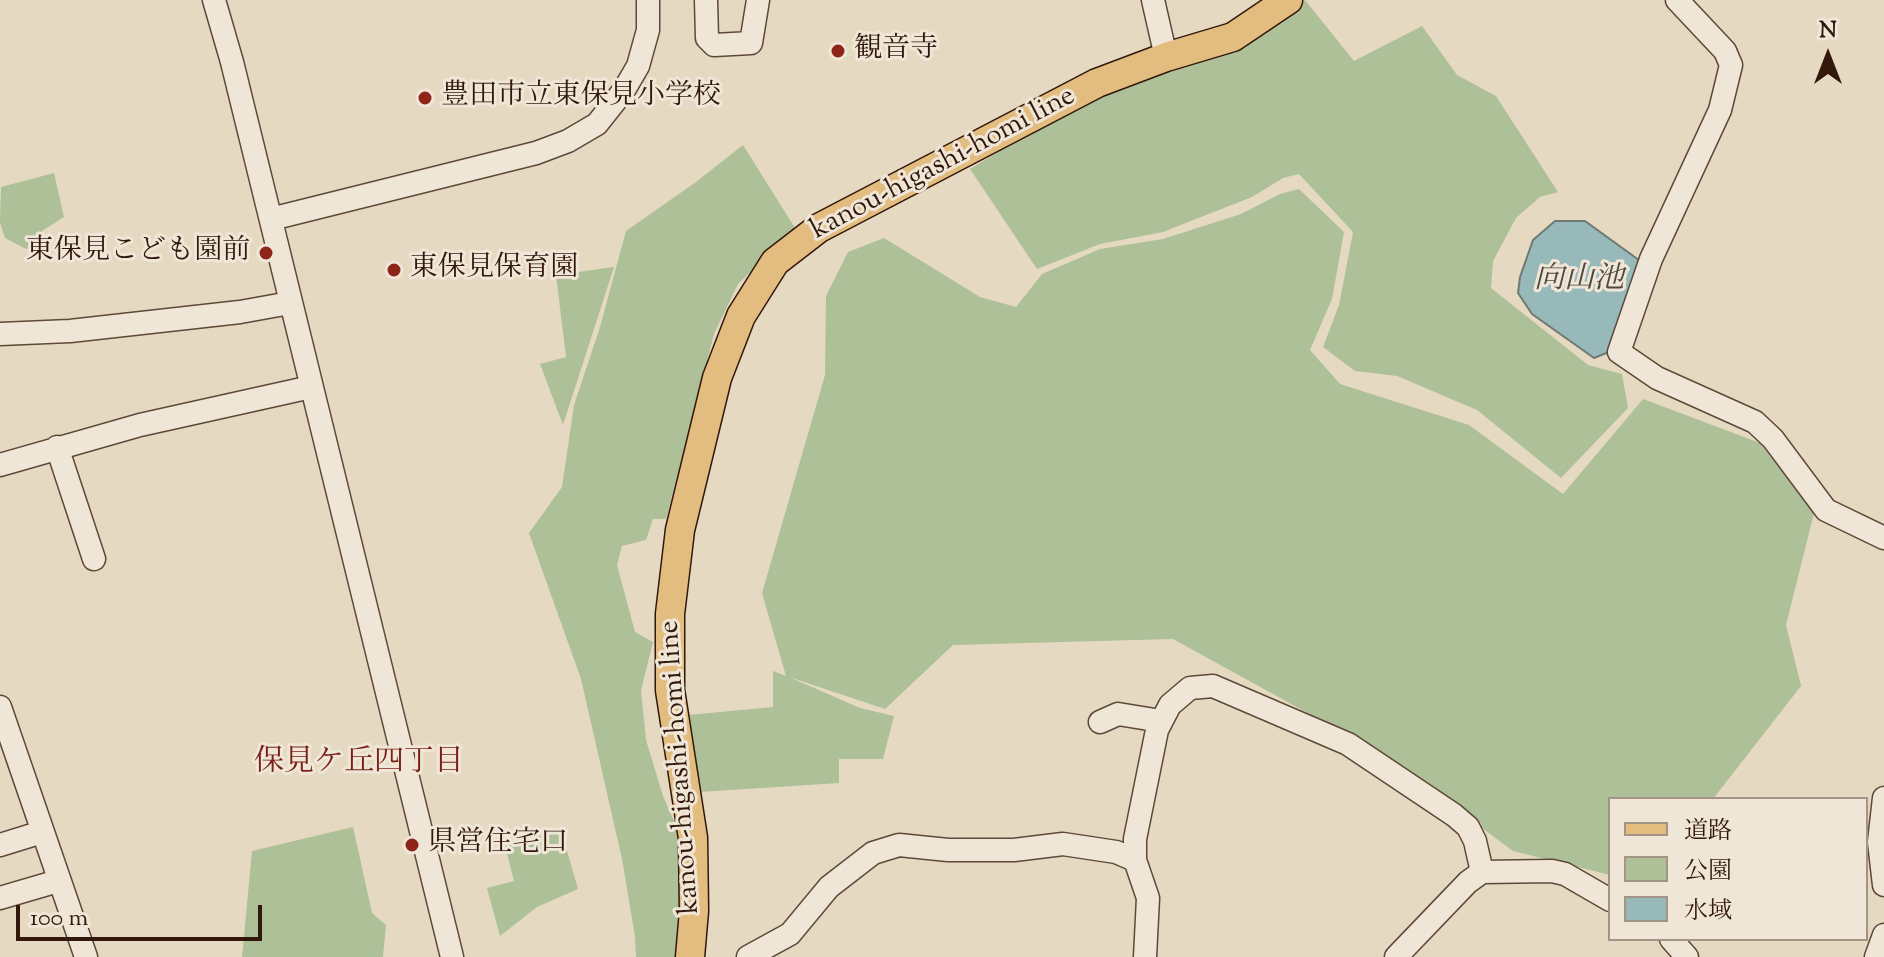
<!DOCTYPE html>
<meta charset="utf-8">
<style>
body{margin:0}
#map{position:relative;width:1884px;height:957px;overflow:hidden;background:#e6d9c1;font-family:"Sorts Mill Goudy","Noto Serif JP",serif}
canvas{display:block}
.legend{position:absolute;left:1608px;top:797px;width:260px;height:144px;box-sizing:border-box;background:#efe6d7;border:2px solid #a39485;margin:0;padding:10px 14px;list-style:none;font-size:24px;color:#31180b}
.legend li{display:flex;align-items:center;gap:16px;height:40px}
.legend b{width:40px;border:2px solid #a39485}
.north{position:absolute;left:1788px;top:16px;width:80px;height:80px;-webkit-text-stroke:6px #efe6d7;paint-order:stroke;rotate:0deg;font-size:22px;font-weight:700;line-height:32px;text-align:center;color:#31180b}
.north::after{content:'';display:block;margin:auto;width:28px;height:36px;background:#31180b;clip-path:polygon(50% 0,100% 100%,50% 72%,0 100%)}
.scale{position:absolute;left:16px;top:905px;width:246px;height:36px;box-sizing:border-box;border:4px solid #31180b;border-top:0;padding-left:10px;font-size:24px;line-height:28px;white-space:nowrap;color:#31180b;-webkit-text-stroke:6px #efe6d7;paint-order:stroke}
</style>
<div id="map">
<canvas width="1884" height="957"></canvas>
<ul class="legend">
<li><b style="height:10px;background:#e3bc80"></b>道路</li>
<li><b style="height:22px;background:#aec098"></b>公園</li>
<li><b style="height:22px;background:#97b9b9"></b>水域</li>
</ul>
<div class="north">N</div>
<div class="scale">100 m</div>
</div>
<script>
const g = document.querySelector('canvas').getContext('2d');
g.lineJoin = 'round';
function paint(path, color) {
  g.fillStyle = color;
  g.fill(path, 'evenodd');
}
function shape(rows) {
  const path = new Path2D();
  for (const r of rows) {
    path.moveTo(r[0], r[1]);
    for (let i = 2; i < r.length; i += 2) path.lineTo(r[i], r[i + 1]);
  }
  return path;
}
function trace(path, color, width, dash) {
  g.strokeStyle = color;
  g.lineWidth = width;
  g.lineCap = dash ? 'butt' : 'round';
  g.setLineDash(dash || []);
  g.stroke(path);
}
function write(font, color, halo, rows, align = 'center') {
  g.font = font + ' "Sorts Mill Goudy","Noto Serif JP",serif';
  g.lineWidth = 6;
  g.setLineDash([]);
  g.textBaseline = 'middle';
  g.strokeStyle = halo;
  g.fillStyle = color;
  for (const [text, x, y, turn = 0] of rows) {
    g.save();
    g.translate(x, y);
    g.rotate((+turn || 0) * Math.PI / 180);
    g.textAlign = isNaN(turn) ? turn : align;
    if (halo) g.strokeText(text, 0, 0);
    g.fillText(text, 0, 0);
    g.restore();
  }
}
const green = shape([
 [1305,0,1354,61,1422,26,1457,75,1496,96,1558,192,1540,197,1516,218,1493,261,1491,288,1588,365,1622,374,1628,408,1561,478,1477,410,1397,376,1355,371,1323,347,1339,305,1353,232,1299,174,1283,178,1252,197,1163,232,1100,244,1037,269,970,169,1100,90,1240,45],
 [743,145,795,228,738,284,714,334,666,519,653,519,646,540,622,546,617,565,635,632,653,642,641,690,646,740,663,796,678,830,681,922,678,957,636,957,635,937,622,859,581,679,529,533,562,487,574,405,600,327,626,231,696,182],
 [54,173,64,217,42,231,41,242,26,249,5,238,0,223,1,187],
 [1299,189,1344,232,1332,299,1310,350,1340,384,1469,425,1563,494,1643,399,1760,443,1814,513,1786,625,1801,686,1713,799,1610,799,1610,875,1513,851,1382,754,1173,639,953,645,885,709,789,677,860,708,894,716,883,759,839,759,839,783,700,792,688,715,773,707,773,671,786,676,762,593,825,375,826,296,848,252,884,238,980,297,1016,307,1042,274,1100,249,1163,239,1241,214,1280,194],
 [614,267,563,425,540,364,566,357,556,275],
 [353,827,372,913,386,925,383,957,242,957,252,851],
 [561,830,578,889,537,907,500,936,487,888,514,881,505,846]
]);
const water = shape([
 [1555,221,1585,221,1643,263,1614,350,1594,358,1532,314,1518,293,1520,277,1533,240,1555,221]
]);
const minor = shape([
 [214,0,232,62,452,957],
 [706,0,707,38,714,45,751,43,758,0],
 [1153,0,1166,57],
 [1677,0,1725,51,1731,65,1720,110,1651,259,1619,352,1657,378,1755,422,1773,439,1826,510,1884,538],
 [271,219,536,153,568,141,597,124,624,90,638,66,648,30,648,0],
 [0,334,70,331,240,312,290,303],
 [57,447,94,559],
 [0,465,140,425,311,387],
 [0,707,86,957],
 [1100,722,1118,714,1161,721],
 [1884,798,1879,842,1884,885],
 [0,845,42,832],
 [0,898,58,881],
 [1671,939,1687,957],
 [748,957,790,934,829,887,873,853,899,845,948,850,1014,850,1063,844,1116,852,1135,860],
 [1145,957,1148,898,1135,860,1135,839,1157,730,1170,705,1190,688,1213,686,1348,744,1454,815,1468,827,1475,841,1482,872],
 [1396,957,1468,882,1482,872,1552,871,1565,874,1610,900],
 [1876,957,1884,935]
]);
const major = shape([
 [690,957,694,911,693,838,670,690,670,614,680,530,717,378,741,316,775,262,819,228,1097,83,1166,57,1233,37,1288,0]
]);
const markers = [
 [838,51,8,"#8f2418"],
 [425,98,8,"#8f2418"],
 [266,253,8,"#8f2418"],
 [394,270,8,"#8f2418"],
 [412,845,8,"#8f2418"]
];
const poiNames = [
 ["観音寺",854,51],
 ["豊田市立東保見小学校",441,98],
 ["東保見こども園前",250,253,"right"],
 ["東保見保育園",410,270],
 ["県営住宅口",428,845]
];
const streetNames = [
 ["kanou-higashi-homi line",944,165,-28],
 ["kanou-higashi-homi line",682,767,-94]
];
const waterNames = [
 ["向山池",1579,282]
];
const neighbourhoodNames = [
 ["保見ケ丘四丁目",359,765]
];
paint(green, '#aec098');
paint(water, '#97b9b9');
trace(water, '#6e7973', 2);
trace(minor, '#5e4838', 25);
trace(major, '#31180b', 31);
trace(minor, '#efe6d7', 22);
trace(major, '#e3bc80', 28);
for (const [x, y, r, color] of markers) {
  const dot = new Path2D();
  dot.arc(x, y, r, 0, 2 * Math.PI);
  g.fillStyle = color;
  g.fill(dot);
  trace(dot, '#efe6d7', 3);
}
write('28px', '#31180b', '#efe6d7', poiNames, 'left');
write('28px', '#31180b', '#efe6d7', streetNames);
write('italic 30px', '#50483f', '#efe6d7', waterNames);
write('30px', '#7a1f14', '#efe6d7', neighbourhoodNames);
</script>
